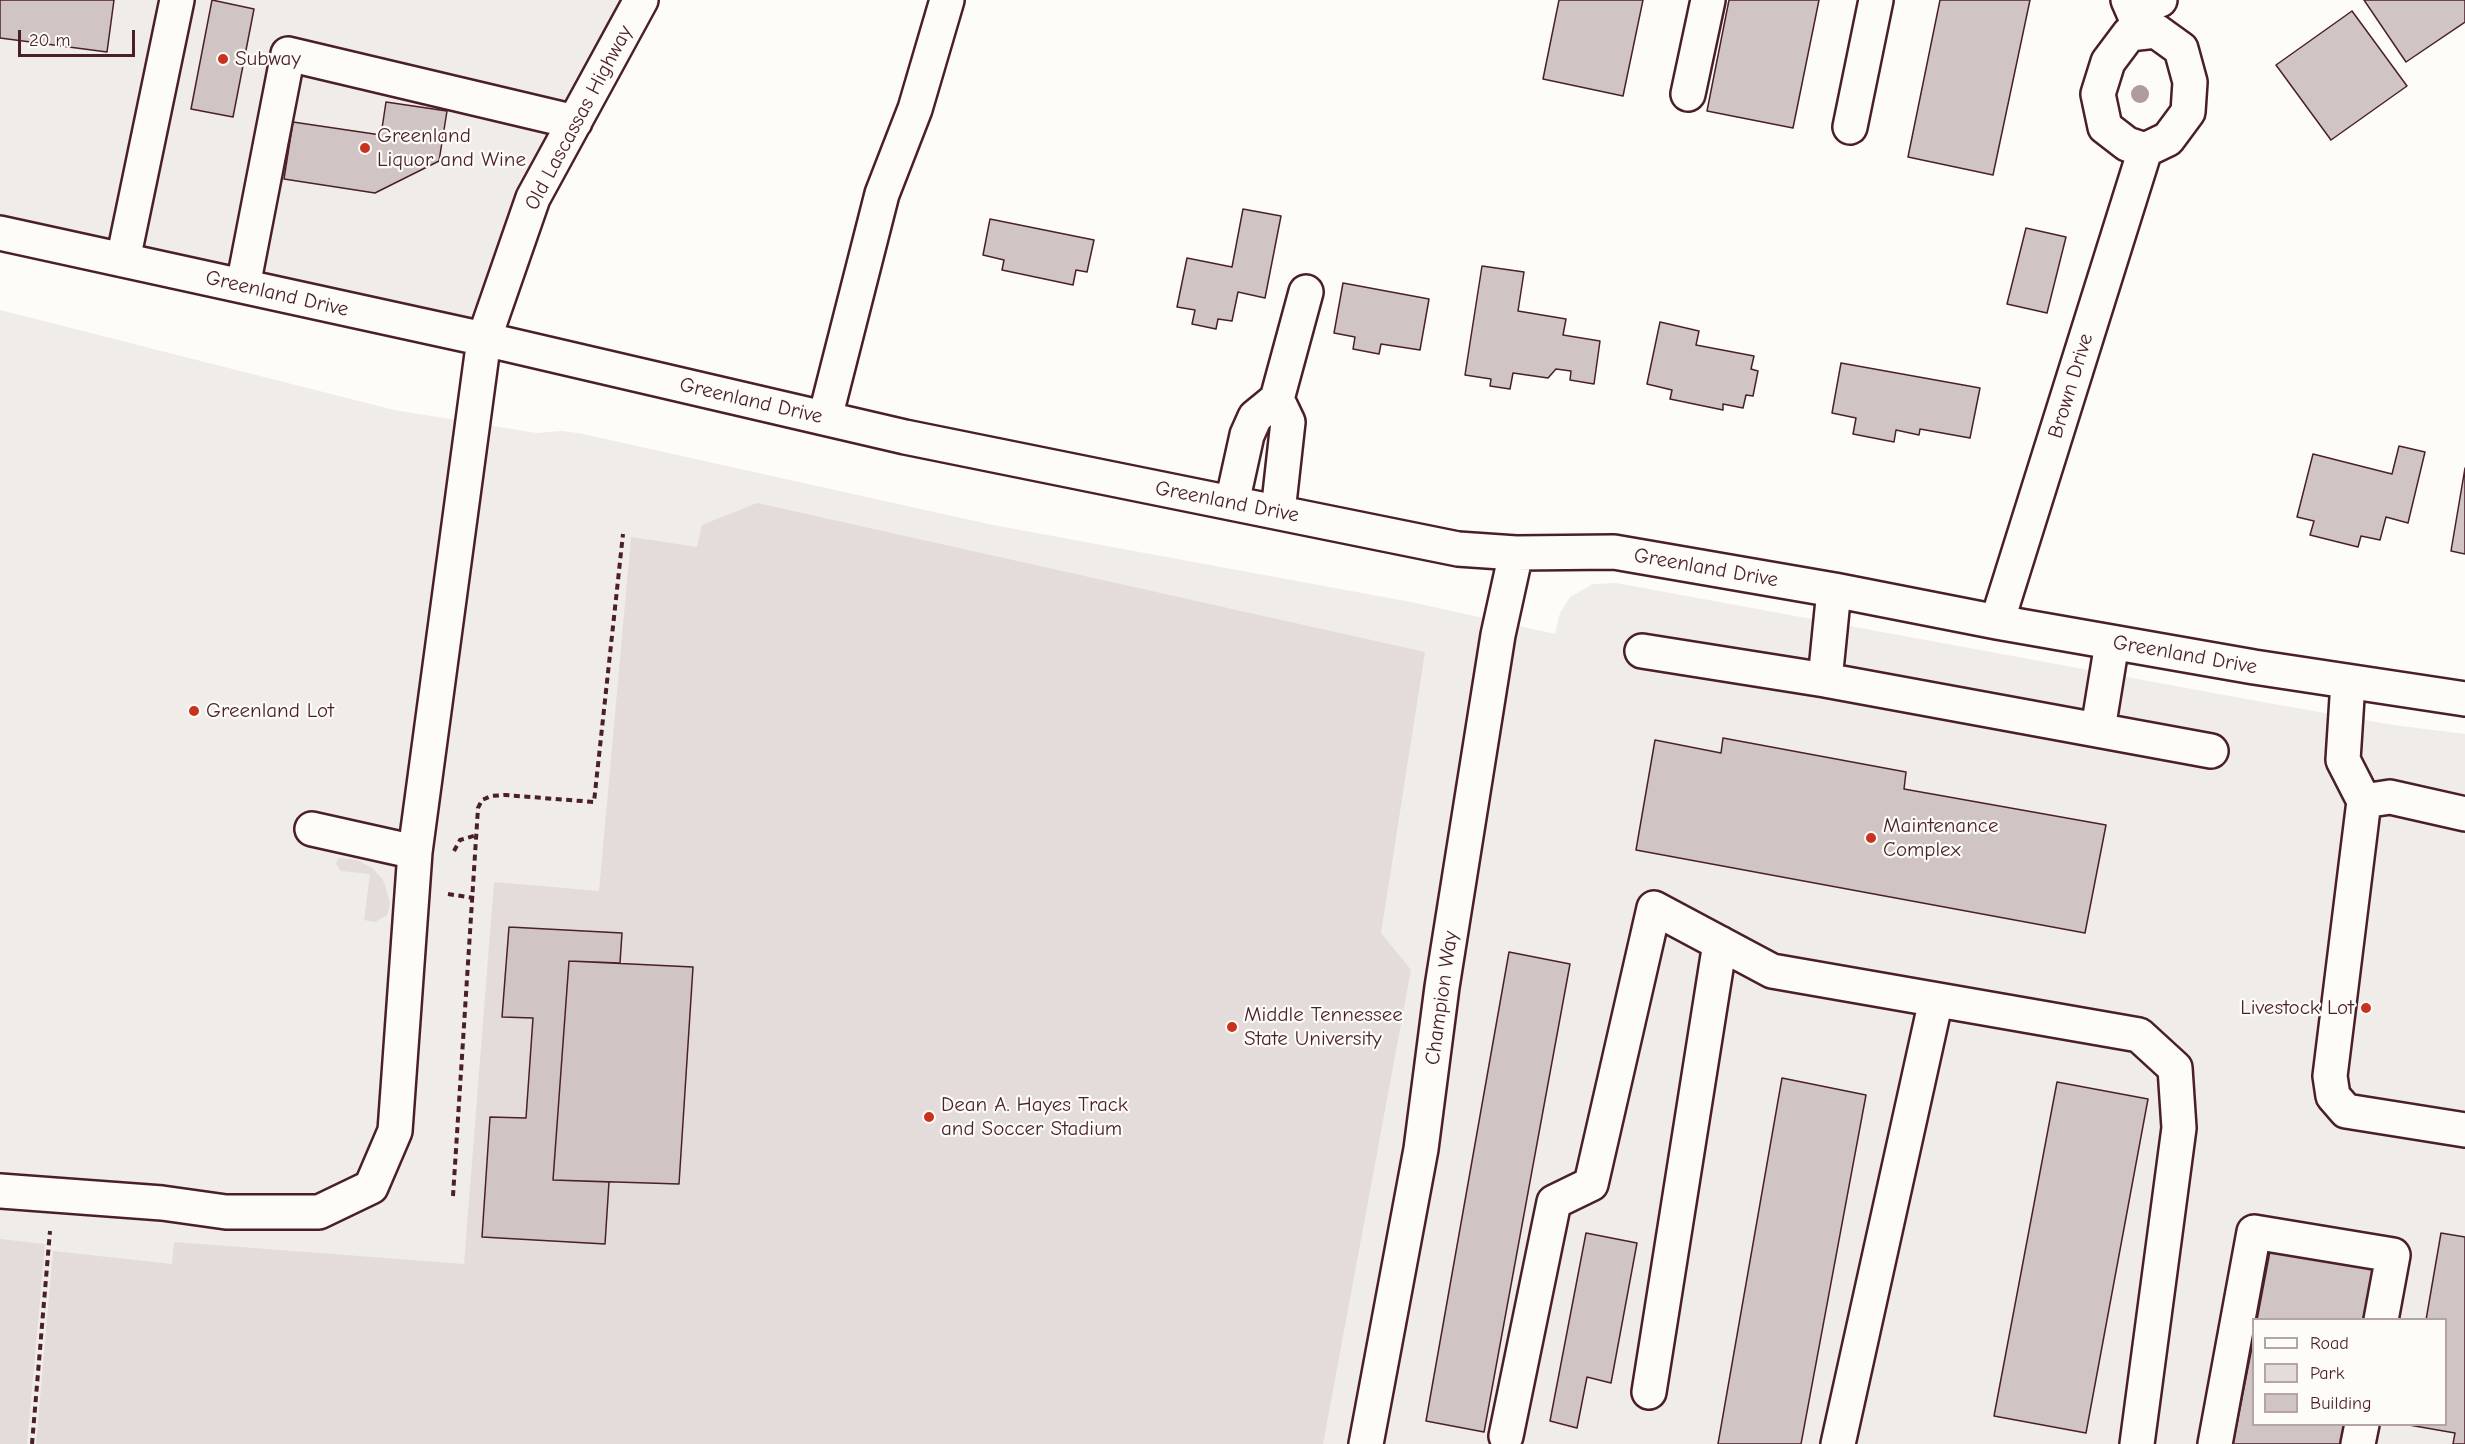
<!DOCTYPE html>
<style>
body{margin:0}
#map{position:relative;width:2465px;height:1444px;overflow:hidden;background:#fdfcf7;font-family:"Comic Neue",sans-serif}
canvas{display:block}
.legend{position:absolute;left:2252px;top:1318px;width:195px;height:108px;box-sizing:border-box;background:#fdfcf7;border:2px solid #b5a4a5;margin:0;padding:8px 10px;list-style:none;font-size:18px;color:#4a1f2b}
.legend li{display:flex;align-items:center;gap:12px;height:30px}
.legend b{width:30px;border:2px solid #b5a4a5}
.scale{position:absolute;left:18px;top:30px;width:117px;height:27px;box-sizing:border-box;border:3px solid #4a1f2b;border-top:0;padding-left:8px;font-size:18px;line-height:21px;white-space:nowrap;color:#4a1f2b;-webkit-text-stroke:4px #fdfcf7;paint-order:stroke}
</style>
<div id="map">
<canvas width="2465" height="1444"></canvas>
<ul class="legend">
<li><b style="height:8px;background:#fdfcf7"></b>Road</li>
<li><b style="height:16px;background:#e3dcda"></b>Park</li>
<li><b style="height:16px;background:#d0c5c4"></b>Building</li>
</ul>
<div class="scale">20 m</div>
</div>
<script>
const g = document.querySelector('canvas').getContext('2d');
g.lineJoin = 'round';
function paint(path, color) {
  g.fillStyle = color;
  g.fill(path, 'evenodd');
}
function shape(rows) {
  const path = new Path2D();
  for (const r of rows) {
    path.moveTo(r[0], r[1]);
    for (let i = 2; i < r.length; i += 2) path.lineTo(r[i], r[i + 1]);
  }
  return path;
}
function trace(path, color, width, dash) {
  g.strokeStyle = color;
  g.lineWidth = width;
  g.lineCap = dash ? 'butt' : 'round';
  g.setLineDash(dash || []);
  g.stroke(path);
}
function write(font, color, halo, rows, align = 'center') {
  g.font = font + ' "Comic Neue",sans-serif';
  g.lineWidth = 4.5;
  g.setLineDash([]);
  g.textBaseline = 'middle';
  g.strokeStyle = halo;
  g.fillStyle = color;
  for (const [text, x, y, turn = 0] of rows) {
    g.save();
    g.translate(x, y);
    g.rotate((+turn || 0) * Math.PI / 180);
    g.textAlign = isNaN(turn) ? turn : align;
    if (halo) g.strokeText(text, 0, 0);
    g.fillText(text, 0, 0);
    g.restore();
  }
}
const built = shape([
 [0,0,641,0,484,339,0,233],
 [0,310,394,410,537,433,561,431,578,433,993,525,1416,603,1555,634,1560,613,1570,597,1593,584,1616,583,2257,701,2393,725,2465,734,2465,1444,0,1444],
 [2254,1320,2446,1320,2446,1424,2254,1424]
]);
const green = shape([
 [757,503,1425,652,1381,933,1411,970,1323,1444,36,1444,53,1251,172,1264,174,1242,464,1264,494,882,599,891,631,537,697,547,702,525],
 [338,858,357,860,372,868,383,880,387,892,390,904,387,915,375,922,364,920,370,874,341,871,336,864],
 [0,1239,45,1244,27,1444,0,1444]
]);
const building = shape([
 [0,0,114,0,107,52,0,38,0,0],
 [212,0,254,9,233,117,191,109,212,0],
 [1559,0,1643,0,1623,96,1543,79,1559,0],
 [1729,0,1819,0,1793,128,1707,111,1729,0],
 [1940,0,2030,0,1993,175,1908,157,1940,0],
 [2364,0,2465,0,2465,22,2406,62,2364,0],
 [2352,11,2407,86,2331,140,2276,65,2352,11],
 [386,102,447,111,439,161,375,193,284,179,293,122,381,135,386,102],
 [1243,209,1281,216,1265,298,1238,292,1232,321,1218,319,1216,329,1192,324,1195,310,1177,307,1187,258,1232,267,1243,209],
 [990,219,1094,240,1087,272,1076,270,1073,285,1002,270,1004,260,983,255,990,219],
 [2026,228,2066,237,2047,313,2007,304,2026,228],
 [1482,266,1524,272,1518,311,1566,319,1563,335,1600,341,1594,384,1570,380,1571,371,1556,369,1548,378,1513,373,1510,389,1490,386,1491,379,1465,375,1482,266],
 [1343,283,1429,299,1420,350,1381,344,1379,354,1353,349,1355,337,1334,333,1343,283],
 [1660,322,1699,331,1696,345,1754,356,1751,369,1758,371,1753,396,1746,395,1743,408,1723,404,1723,410,1670,399,1672,390,1647,384,1660,322],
 [1841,363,1980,388,1970,438,1920,429,1919,435,1896,430,1894,442,1853,434,1856,418,1832,413,1841,363],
 [2399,446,2425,452,2408,523,2386,517,2380,540,2361,536,2358,547,2310,535,2314,521,2297,517,2313,454,2392,474,2399,446],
 [2465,468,2465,554,2451,551,2465,468],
 [1723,738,1906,772,1904,789,2106,825,2085,933,1636,850,1655,740,1721,753,1723,738],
 [509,927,622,933,620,963,569,961,553,1180,609,1182,605,1244,482,1237,490,1117,526,1118,533,1018,502,1017,509,927],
 [1509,952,1570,964,1484,1432,1426,1421,1509,952],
 [569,961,693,967,679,1184,553,1180,569,961],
 [1782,1078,1866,1095,1801,1444,1718,1444,1782,1078],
 [2057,1082,2148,1099,2086,1433,1994,1416,2057,1082],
 [1586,1233,1637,1243,1611,1383,1587,1377,1577,1428,1550,1421,1586,1233],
 [2441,1233,2465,1237,2465,1444,2453,1444,2455,1433,2409,1425,2446,1424,2446,1320,2426,1320,2441,1233],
 [2271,1246,2380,1265,2370,1320,2257,1320,2271,1246],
 [2254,1337,2254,1424,2351,1424,2347,1444,2233,1444,2254,1337]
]);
const path = shape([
 [454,851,460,840,477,835],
 [448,894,474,898],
 [453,1196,478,808,482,800,491,796,505,795,594,802,623,534],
 [32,1444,50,1231]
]);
const minor = shape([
 [2128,0,2142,32],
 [2133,11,2160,0],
 [1688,94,1708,0],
 [1850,127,1876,0],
 [0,233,484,339,905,437,1458,549,1516,553,1614,552,1834,590,1997,622,2254,667,2465,699],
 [123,260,177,0],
 [243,286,288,54,575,122],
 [1277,399,1306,292],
 [825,418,882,194,915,109,947,0],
 [1232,503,1247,435,1255,417,1277,399,1288,422,1278,512],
 [1834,590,1825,680,2211,751],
 [1997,622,2145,150,2168,139,2188,112,2190,82,2181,49,2156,31,2129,34,2108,62,2098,94,2105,127,2127,144,2145,150],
 [1642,651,1825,680],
 [2348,682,2343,760,2364,801,2330,1076,2333,1096,2346,1111,2465,1130],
 [2098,729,2112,643],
 [2364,801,2390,797,2465,814],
 [312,829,415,852],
 [0,1191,162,1203,226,1212,319,1212,371,1187,395,1131,415,852,484,339,533,198,641,0],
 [1649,1392,1720,943],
 [1506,1436,1554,1202,1591,1184,1654,908,1772,971,2139,1035,2175,1068,2179,1128,2137,1444],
 [1366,1444,1421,1149,1442,987,1498,635,1516,553],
 [1838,1444,1936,1000],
 [2215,1444,2254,1232,2393,1255,2381,1320],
 [2358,1444,2362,1424]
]);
const trees = [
 [2140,94]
];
const markers = [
 [223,59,6,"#c8321e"],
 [365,148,6,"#c8321e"],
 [194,711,6,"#c8321e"],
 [1871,838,6,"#c8321e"],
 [2366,1008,6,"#c8321e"],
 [1232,1027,6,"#c8321e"],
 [929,1117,6,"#c8321e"]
];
const poiNames = [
 ["Subway",235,59],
 ["Greenland",377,136],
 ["Liquor and Wine",377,160],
 ["Greenland Lot",206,711],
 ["Maintenance",1883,826],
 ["Complex",1883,850],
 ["Livestock Lot",2354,1008,"right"],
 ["Middle Tennessee",1244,1015],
 ["State University",1244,1039],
 ["Dean A. Hayes Track",941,1105],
 ["and Soccer Stadium",941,1129]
];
const streetNames = [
 ["Old Lascassas Highway",579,118,-62],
 ["Greenland Drive",277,294,13],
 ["Brown Drive",2071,386,-73],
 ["Greenland Drive",751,401,13],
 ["Greenland Drive",1227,502,11],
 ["Greenland Drive",1706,568,10],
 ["Greenland Drive",2185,655,10],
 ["Champion Way",1442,998,-82]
];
paint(built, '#f0ece8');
paint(green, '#e3dcda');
paint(building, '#d0c5c4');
trace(building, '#4a1f2b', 1.5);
trace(minor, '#4a1f2b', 38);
trace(path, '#4a1f2b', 4, [6, 4.5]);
trace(minor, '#fdfcf7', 33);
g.fillStyle = '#af9c9f';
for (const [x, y] of trees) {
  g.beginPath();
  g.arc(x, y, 9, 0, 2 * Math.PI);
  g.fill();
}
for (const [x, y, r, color] of markers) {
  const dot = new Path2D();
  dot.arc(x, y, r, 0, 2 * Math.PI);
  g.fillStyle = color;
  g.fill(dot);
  trace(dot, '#fdfcf7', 2);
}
write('21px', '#4a1f2b', '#fdfcf7', poiNames, 'left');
write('21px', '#4a1f2b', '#fdfcf7', streetNames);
</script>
